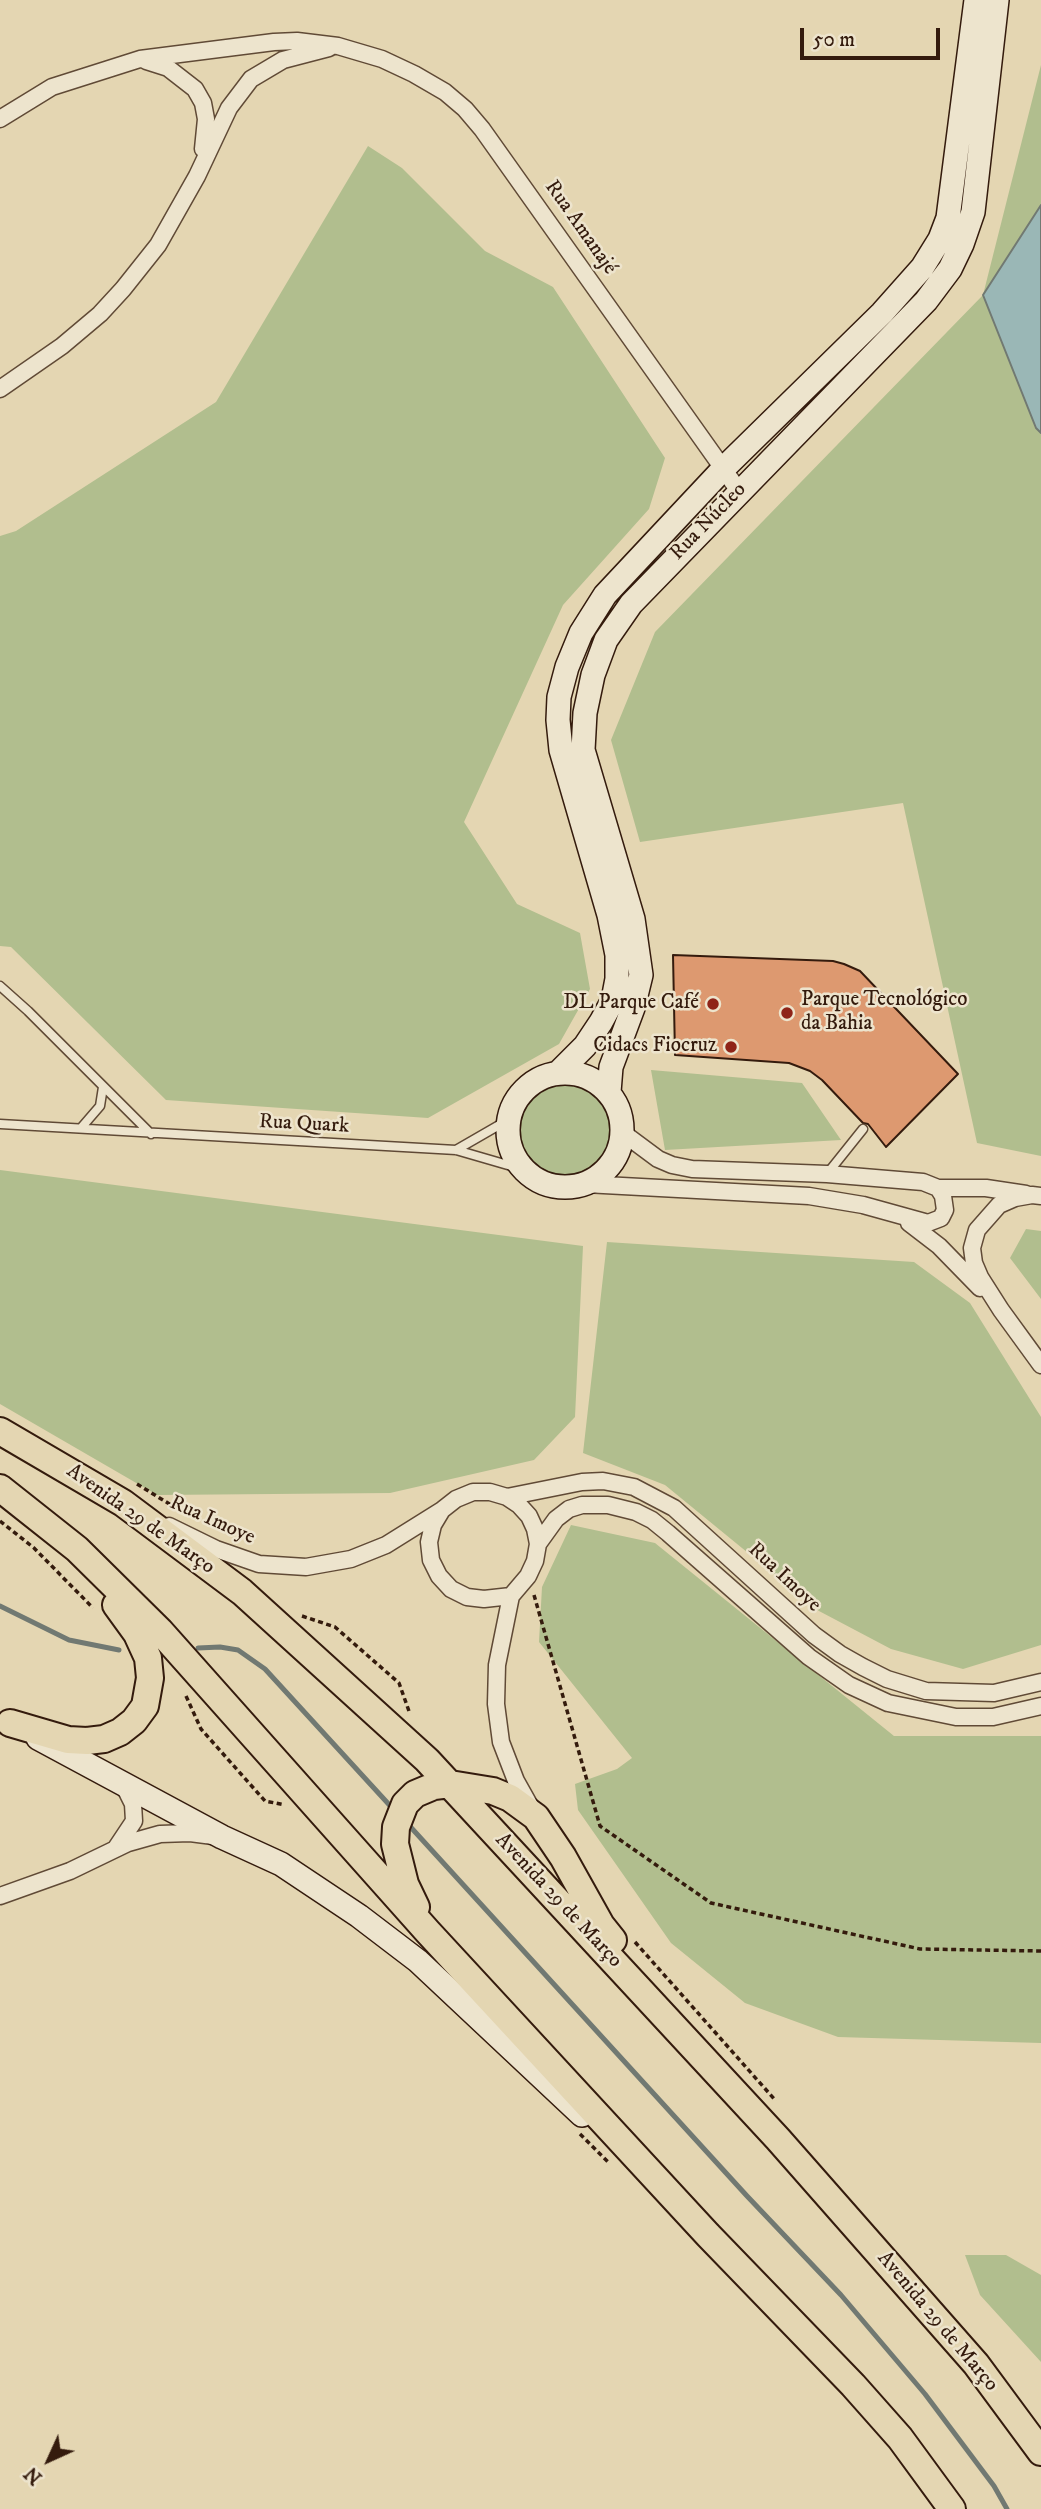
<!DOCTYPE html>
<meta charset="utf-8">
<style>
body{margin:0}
#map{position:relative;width:1041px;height:2509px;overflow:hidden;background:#e4d6b2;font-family:"IM FELL DW Pica",serif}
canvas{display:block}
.north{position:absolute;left:14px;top:2425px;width:70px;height:70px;-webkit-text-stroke:5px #ede4cd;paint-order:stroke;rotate:225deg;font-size:19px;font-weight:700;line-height:28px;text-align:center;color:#341b0d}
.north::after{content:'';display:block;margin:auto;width:24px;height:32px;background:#341b0d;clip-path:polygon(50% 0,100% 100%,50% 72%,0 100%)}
.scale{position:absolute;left:800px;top:28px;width:140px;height:32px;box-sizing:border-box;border:4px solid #341b0d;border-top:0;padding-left:9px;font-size:21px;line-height:24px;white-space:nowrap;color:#341b0d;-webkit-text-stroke:5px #ede4cd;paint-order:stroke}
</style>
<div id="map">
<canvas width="1041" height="2509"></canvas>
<div class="north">N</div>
<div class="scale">50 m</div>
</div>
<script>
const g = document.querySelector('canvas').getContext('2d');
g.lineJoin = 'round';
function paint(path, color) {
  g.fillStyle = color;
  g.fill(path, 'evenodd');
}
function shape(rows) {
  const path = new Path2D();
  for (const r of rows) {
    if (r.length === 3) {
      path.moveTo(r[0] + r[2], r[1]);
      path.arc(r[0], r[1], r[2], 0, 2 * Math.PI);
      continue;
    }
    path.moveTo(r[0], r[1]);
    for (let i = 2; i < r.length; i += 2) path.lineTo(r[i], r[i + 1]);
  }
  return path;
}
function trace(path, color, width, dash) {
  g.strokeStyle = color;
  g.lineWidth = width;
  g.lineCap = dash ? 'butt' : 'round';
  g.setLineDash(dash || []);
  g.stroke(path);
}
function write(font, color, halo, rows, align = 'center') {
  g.font = font + ' "IM FELL DW Pica",serif';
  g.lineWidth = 5;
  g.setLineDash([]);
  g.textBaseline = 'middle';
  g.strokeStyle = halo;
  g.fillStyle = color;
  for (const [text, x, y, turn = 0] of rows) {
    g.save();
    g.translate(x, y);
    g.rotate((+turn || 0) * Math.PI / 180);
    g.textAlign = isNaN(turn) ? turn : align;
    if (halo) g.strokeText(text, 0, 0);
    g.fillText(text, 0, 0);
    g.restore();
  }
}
const green = shape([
 [1041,65,1041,1156,977,1143,903,803,640,842,611,740,655,632,983,295],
 [368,146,402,168,485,251,553,287,665,458,649,509,563,605,464,822,517,904,580,933,590,989,559,1044,428,1118,166,1100,11,947,0,946,0,536,16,531,216,402],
 [651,1070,802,1083,841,1140,665,1150],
 [574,1084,594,1092,605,1110,614,1133,607,1151,597,1165,565,1179,548,1176,535,1169,523,1154,519,1137,523,1109,536,1095,552,1087],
 [0,1170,583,1246,575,1417,534,1460,390,1493,157,1495,0,1404],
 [1026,1229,1041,1231,1041,1299,1010,1258],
 [607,1242,914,1262,970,1303,1041,1417,1041,1645,963,1669,891,1649,819,1611,665,1485,583,1453],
 [571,1525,655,1543,894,1736,1041,1736,1041,2043,838,2037,745,2003,671,1943,578,1810,575,1784,617,1769,632,1758,539,1642,542,1587],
 [965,2255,1006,2255,1041,2275,1041,2362,980,2295]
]);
const water = shape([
 [1041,205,1041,433,1036,428,983,295,1041,205]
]);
const stream = shape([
 [0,1606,69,1640,119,1650],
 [198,1648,220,1647,238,1650,265,1669,394,1810],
 [406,1822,747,2196,841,2295,925,2394,994,2486,1007,2509]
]);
const building = shape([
 [673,955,833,961,844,964,860,971,958,1074,886,1147,868,1124,863,1123,822,1080,810,1071,789,1063,675,1055,673,955]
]);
const path = shape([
 [137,1484,184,1513],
 [0,1521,34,1548,93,1608],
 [534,1595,600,1826,711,1903,920,1949,1041,1951],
 [302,1616,335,1627,399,1683,410,1714],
 [186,1696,201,1729,265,1801,285,1805],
 [635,1942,776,2101],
 [580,2134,609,2163]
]);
const lane = shape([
 [0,986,28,1011,151,1134],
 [0,1124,456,1150,525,1170],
 [81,1128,100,1106,103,1087],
 [456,1150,508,1120],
 [827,1174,863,1129]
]);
const street = shape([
 [146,61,168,68,195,89,203,103,206,119,203,149],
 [0,119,52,87,140,59,274,42,297,41,338,46,382,59,414,74,445,92,465,109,482,129,739,491],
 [0,389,62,346,100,314,123,289,158,245,197,176,229,108,251,79,283,60,329,48],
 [585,1184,809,1196,863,1205,928,1223,941,1218,945,1210,943,1196,938,1188,923,1182,827,1174,692,1169,672,1165,658,1159,623,1133],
 [938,1188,986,1188,1026,1194],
 [1041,1196,1032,1195,1015,1198,999,1205,977,1230,972,1248,974,1263,980,1277,1001,1310,1041,1365],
 [909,1223,939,1246,980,1288],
 [473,1492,490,1492,507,1497,519,1505,529,1516,535,1529,538,1544,535,1561,528,1576,511,1596,484,1599,467,1597,451,1589,439,1576,431,1560,429,1542,433,1525,442,1510,456,1499,473,1492],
 [507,1497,582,1482,603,1481,634,1487,674,1508,814,1635,840,1654,863,1667,887,1679,926,1691,994,1693,1041,1682],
 [169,1526,216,1549,259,1564,306,1567,351,1559,386,1545,442,1510],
 [538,1544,556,1519,569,1509,582,1505,608,1505,636,1512,652,1520,668,1533,809,1657,849,1685,888,1703,956,1717,993,1717,1041,1706],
 [511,1596,497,1665,496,1704,501,1742,516,1781,530,1806],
 [116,1848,134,1821,133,1804,123,1784],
 [0,1896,70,1871,128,1843,160,1834,190,1833,213,1836]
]);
const secondary = shape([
 [565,1130,57],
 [558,1073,585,1046,601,1022,613,1000,617,979,617,955,609,915,561,750,558,720,559,697,567,667,581,633,605,595,724,468,882,313,922,268,940,239,948,218,976,0],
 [609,1092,611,1067,633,1008,641,975,633,919,583,750,585,713,593,675,606,640,631,604,926,301,950,269,962,244,973,212,997,0],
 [38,1738,222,1837,281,1864,359,1916,418,1961,582,2115]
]);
const primary = shape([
 [0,1431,123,1503,242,1592,427,1760,778,2139,976,2364,1041,2452],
 [0,1488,77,1549,160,1631,428,1932,708,2235,853,2385,900,2438,952,2509],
 [10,1723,68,1740,87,1741,104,1739,120,1732,134,1721,145,1706,150,1678,148,1658,137,1634,116,1605],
 [416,1907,405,1884,395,1844,396,1827,405,1804,415,1794,434,1786,450,1784,493,1791,510,1798,536,1817,563,1857,601,1925,613,1940]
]);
const markers = [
 [713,1004,7,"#8f2418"],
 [787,1013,7,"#8f2418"],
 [731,1047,7,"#8f2418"]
];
const streetNames = [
 ["Rua Amanajé",580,228,55],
 ["Rua Núcleo",709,522,-46],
 ["Rua Quark",304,1125,3],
 ["Avenida 29 de Março",140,1520,35],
 ["Rua Imoye",212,1521,24],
 ["Rua Imoye",784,1578,43],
 ["Avenida 29 de Março",558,1901,47],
 ["Avenida 29 de Março",937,2322,50]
];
const poiNames = [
 ["Parque Tecnológico",801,1001,"left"],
 ["da Bahia",801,1025,"left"],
 ["DL Parque Café",699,1004],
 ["Cidacs Fiocruz",717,1047]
];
paint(green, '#b1be8e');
paint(water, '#9ab7b6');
trace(water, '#717972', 2);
trace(stream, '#717972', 5);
paint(building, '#dd9970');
trace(building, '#341b0d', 2);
trace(lane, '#604a36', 11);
trace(street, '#604a36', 19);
trace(secondary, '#341b0d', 26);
trace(primary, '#341b0d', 30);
trace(path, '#341b0d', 3.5, [5, 3.5]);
trace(lane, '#ede4cd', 8);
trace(street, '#ede4cd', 16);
trace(secondary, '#ede4cd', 23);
trace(primary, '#e4d6b2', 26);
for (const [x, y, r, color] of markers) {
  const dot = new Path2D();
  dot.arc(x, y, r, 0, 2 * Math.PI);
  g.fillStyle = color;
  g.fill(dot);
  trace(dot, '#ede4cd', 2.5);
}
write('21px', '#341b0d', '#ede4cd', streetNames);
write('21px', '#341b0d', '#ede4cd', poiNames, 'right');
</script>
